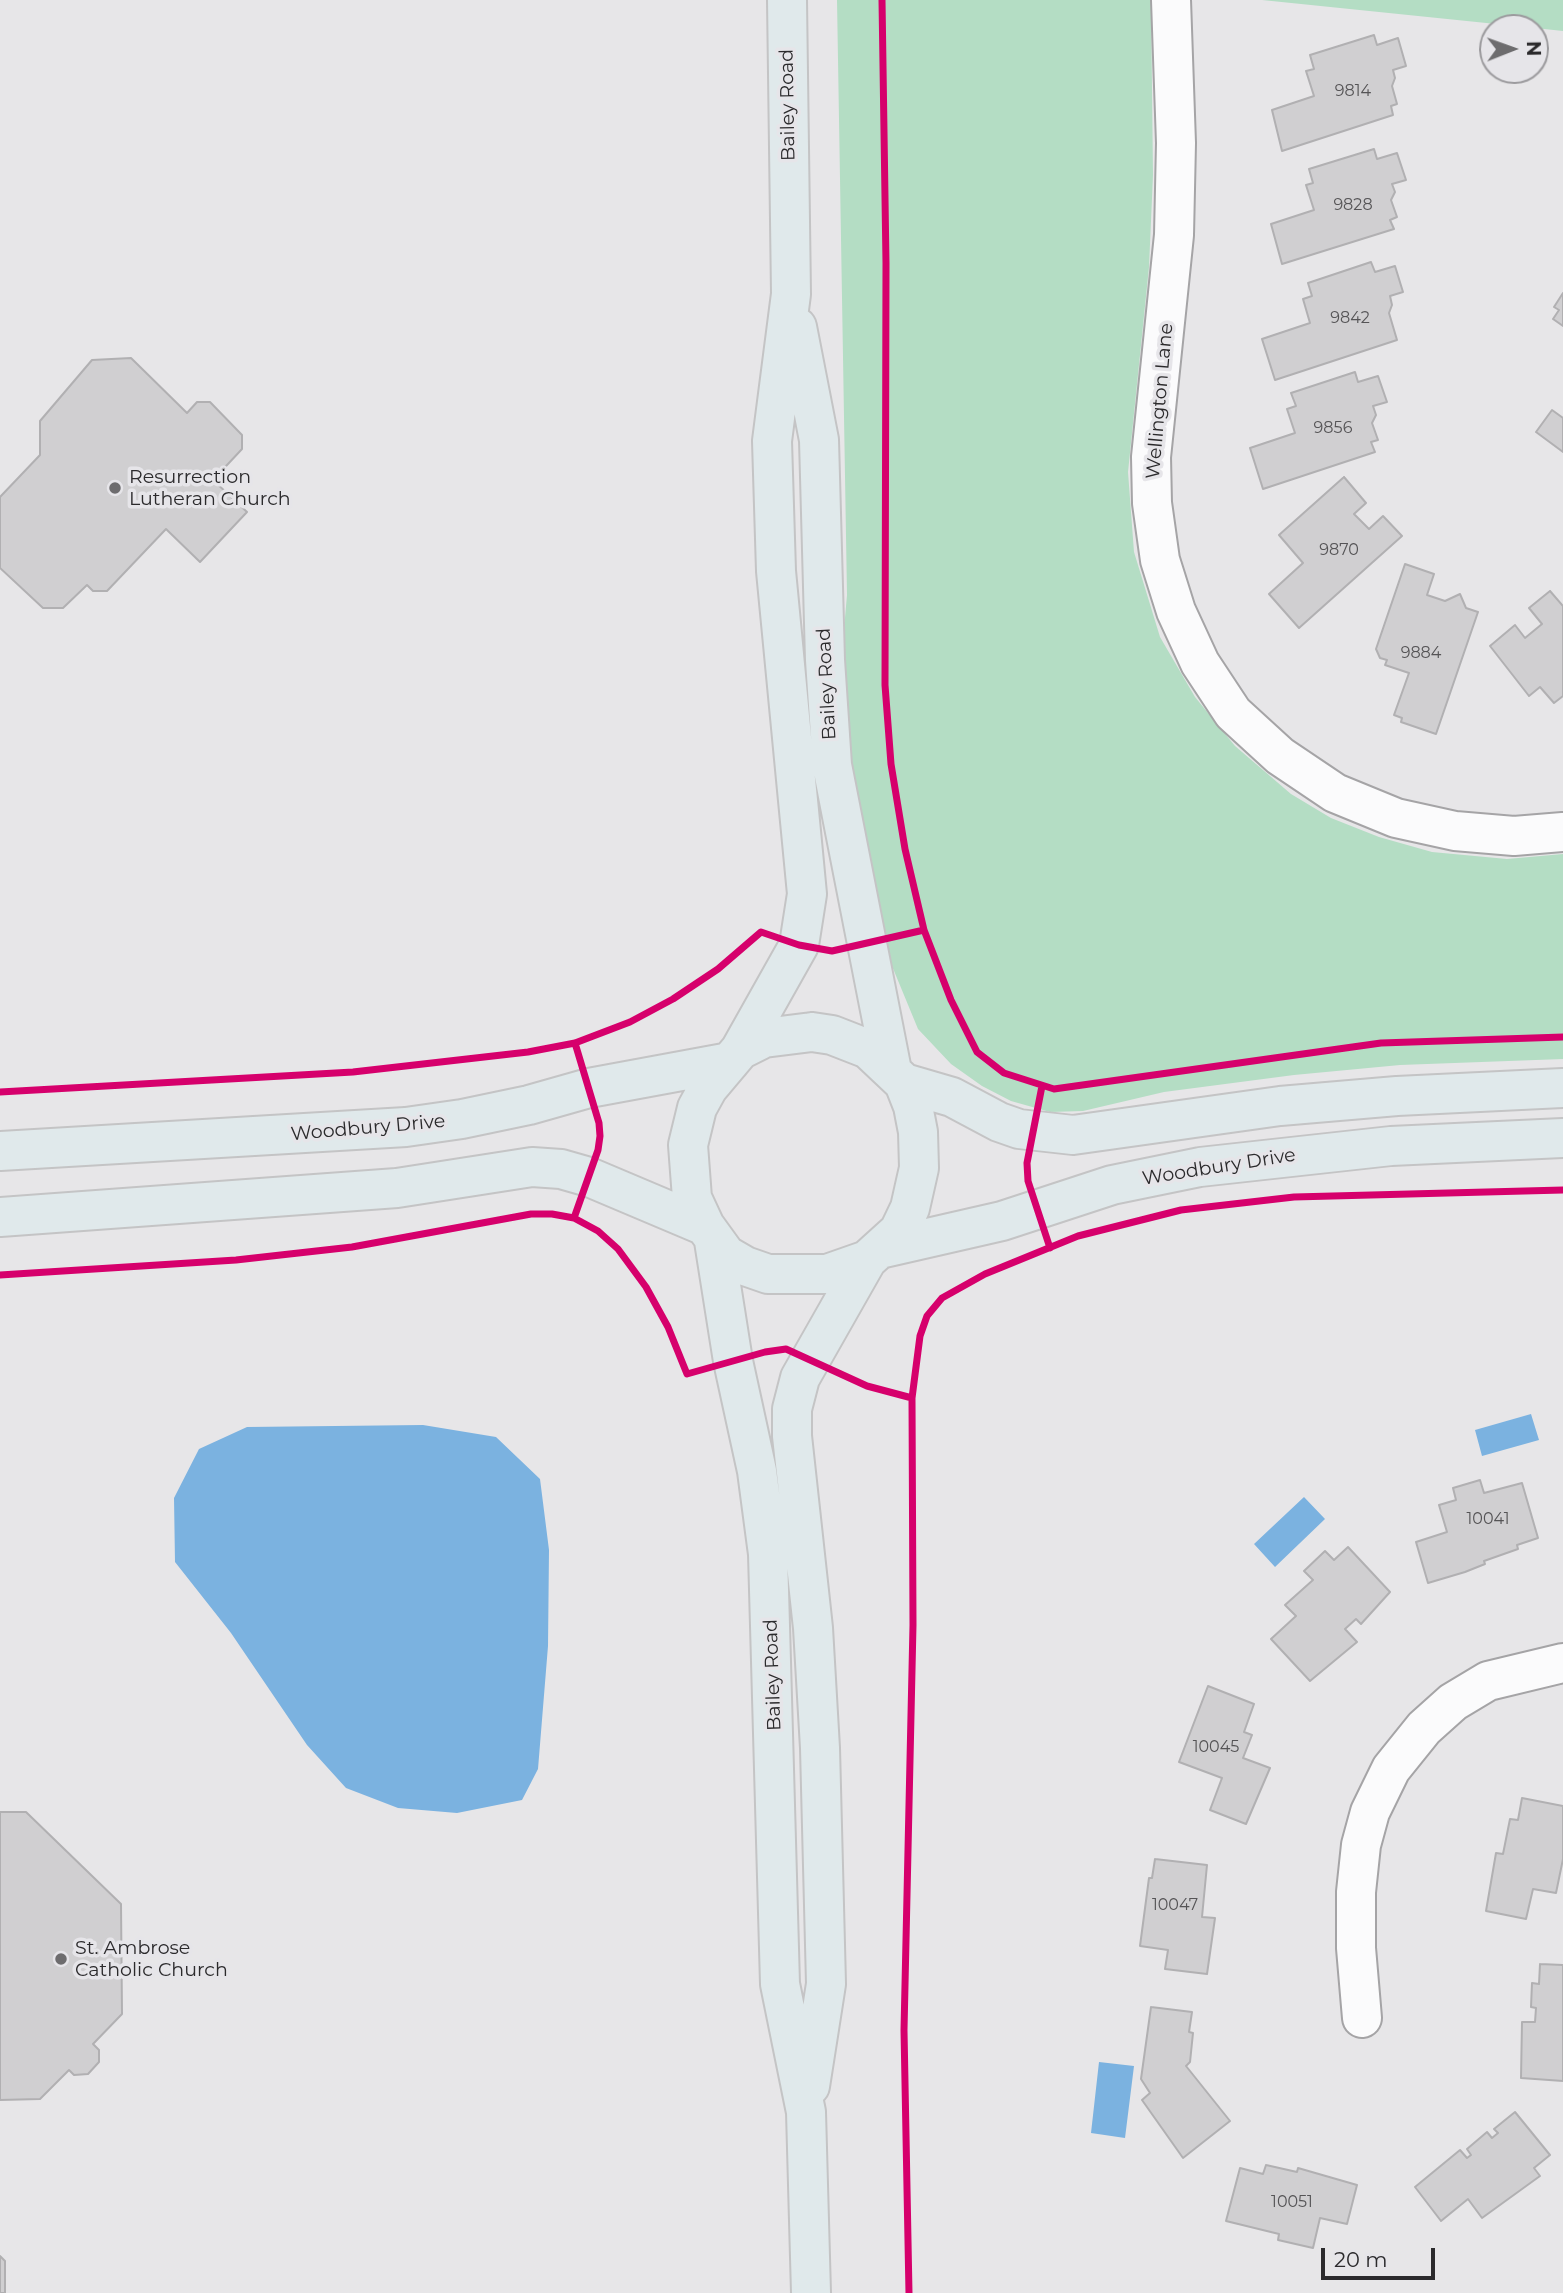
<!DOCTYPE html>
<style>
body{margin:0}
#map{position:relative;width:1563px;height:2293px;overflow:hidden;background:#e7e6e8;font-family:Montserrat,sans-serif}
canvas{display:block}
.north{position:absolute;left:1479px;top:14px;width:70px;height:70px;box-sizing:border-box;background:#e6e5e9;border:2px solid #9b9a9d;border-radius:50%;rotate:89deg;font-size:19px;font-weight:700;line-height:28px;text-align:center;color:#2b2a2c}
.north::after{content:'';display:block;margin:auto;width:24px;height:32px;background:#6d6c6e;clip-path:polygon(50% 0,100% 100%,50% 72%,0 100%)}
.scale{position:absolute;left:1321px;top:2248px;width:114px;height:32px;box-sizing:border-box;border:4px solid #2b2a2c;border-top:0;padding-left:9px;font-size:21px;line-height:24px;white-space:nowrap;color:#2b2a2c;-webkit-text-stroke:5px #e6e5e9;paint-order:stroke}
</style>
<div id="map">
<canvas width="1563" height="2293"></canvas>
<div class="north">N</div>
<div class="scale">20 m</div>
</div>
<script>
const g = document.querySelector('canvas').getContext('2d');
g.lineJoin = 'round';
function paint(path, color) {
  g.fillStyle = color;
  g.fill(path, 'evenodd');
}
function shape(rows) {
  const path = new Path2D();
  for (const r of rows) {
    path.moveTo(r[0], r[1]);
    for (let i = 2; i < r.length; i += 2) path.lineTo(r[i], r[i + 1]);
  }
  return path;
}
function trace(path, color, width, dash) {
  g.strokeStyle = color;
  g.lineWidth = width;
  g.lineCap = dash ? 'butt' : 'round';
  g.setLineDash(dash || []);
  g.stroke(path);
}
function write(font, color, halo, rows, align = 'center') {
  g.font = font + ' Montserrat,sans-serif';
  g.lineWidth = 7;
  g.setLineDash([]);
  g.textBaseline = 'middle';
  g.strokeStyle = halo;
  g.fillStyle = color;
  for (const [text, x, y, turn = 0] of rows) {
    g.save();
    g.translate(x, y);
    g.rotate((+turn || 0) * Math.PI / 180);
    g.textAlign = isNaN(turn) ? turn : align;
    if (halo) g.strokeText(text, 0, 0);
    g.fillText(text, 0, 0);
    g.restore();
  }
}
const green = shape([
 [837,0,1151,0,1153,175,1149,267,1128,472,1134,552,1160,637,1195,697,1235,746,1291,794,1331,818,1379,837,1432,852,1507,859,1563,854,1563,1059,1400,1065,1294,1075,1164,1092,1083,1111,1050,1112,1011,1101,982,1086,951,1064,918,1029,892,966,855,822,842,652,847,595],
 [1262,0,1563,0,1563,31,1535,28]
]);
const water = shape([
 [1531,1414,1539,1440,1482,1456,1475,1430],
 [423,1425,496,1437,540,1479,549,1550,548,1646,538,1769,522,1800,457,1813,398,1808,346,1788,307,1745,231,1633,175,1562,174,1498,199,1449,247,1427],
 [1304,1497,1325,1519,1275,1567,1254,1544],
 [1099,2062,1134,2066,1125,2138,1091,2133]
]);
const building = shape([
 [1374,35,1377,45,1398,38,1406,66,1393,70,1395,78,1392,86,1397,104,1391,106,1393,115,1282,151,1272,110,1314,96,1306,71,1314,69,1310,55,1374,35],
 [1374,149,1377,159,1397,153,1406,180,1392,184,1395,192,1391,200,1397,217,1390,220,1394,229,1282,264,1271,224,1314,210,1306,185,1313,183,1309,169,1374,149],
 [1371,262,1375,272,1395,266,1403,292,1390,296,1392,305,1389,313,1397,340,1275,380,1262,339,1310,323,1303,299,1312,296,1308,283,1371,262],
 [1563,293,1563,326,1553,319,1559,310,1554,307,1563,293],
 [131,358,187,413,197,402,210,402,242,435,242,449,213,480,247,512,200,562,166,529,107,591,93,591,87,585,63,608,43,608,0,568,0,497,40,455,40,421,92,360,131,358],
 [1355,372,1358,382,1378,376,1387,402,1373,406,1376,415,1372,423,1378,440,1371,442,1375,452,1263,489,1250,448,1295,433,1287,409,1296,406,1291,393,1355,372],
 [1552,410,1563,418,1563,452,1536,432,1552,410],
 [1344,477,1366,503,1354,514,1369,529,1383,516,1402,536,1299,628,1269,594,1303,563,1279,535,1344,477],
 [1405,564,1434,574,1427,595,1445,601,1460,594,1466,608,1478,612,1436,734,1401,722,1402,718,1394,715,1409,673,1385,665,1387,660,1380,658,1376,649,1405,564],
 [1550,591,1563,606,1563,696,1554,703,1540,687,1529,696,1490,646,1515,625,1525,638,1542,624,1529,608,1550,591],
 [1480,1480,1484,1493,1522,1483,1538,1538,1517,1545,1518,1549,1484,1561,1485,1564,1465,1572,1428,1583,1416,1542,1447,1532,1439,1505,1456,1500,1453,1488,1480,1480],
 [1348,1547,1390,1592,1361,1624,1356,1619,1345,1629,1357,1642,1310,1681,1271,1639,1296,1616,1285,1605,1313,1580,1304,1571,1325,1551,1334,1560,1348,1547],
 [1208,1686,1254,1704,1244,1732,1252,1735,1243,1758,1270,1768,1246,1824,1210,1810,1222,1778,1179,1762,1208,1686],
 [1522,1798,1563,1806,1563,1859,1556,1893,1533,1889,1526,1919,1486,1911,1496,1853,1503,1854,1510,1819,1518,1820,1522,1798],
 [0,1812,26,1812,121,1904,122,2014,93,2044,99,2050,99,2062,88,2074,74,2075,69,2070,40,2099,0,2100,0,1812],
 [1155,1859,1207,1865,1202,1917,1215,1918,1207,1974,1165,1969,1168,1950,1140,1946,1149,1878,1152,1878,1155,1859],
 [1540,1964,1563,1965,1563,2081,1521,2078,1522,2022,1535,2022,1536,2008,1531,2007,1532,1983,1539,1984,1540,1964],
 [1151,2007,1192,2012,1189,2032,1193,2033,1190,2062,1186,2066,1230,2121,1183,2158,1142,2100,1150,2093,1141,2079,1151,2007],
 [1515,2112,1550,2155,1534,2168,1540,2176,1482,2218,1468,2199,1441,2221,1415,2187,1460,2150,1467,2158,1471,2155,1467,2149,1487,2132,1492,2138,1498,2133,1494,2129,1515,2112],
 [1266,2165,1297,2172,1298,2168,1357,2185,1347,2224,1320,2218,1313,2248,1278,2240,1279,2234,1226,2221,1240,2168,1263,2174,1266,2165],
 [0,2256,5,2261,5,2293,0,2293,0,2256]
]);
const minor = shape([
 [1171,0,1176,143,1174,235,1151,457,1152,503,1160,560,1176,611,1200,663,1233,713,1280,756,1335,793,1396,818,1455,831,1514,836,1563,832],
 [1362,2018,1356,1948,1356,1892,1361,1845,1370,1812,1391,1769,1424,1728,1453,1702,1488,1681,1563,1663]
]);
const major = shape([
 [797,327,819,440,825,660,832,765,892,1071],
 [812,1032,832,1035,868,1049,904,1083,913,1106,918,1132,919,1168,910,1208,899,1231,867,1260,827,1274,768,1274,745,1266,726,1255,705,1226,692,1198,688,1145,697,1108,708,1088,740,1050,764,1038,812,1032],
 [740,1050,799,945,807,894,776,571,772,441,791,294,787,0],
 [904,1083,952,1097,999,1122,1019,1129,1073,1135,1280,1106,1397,1096,1563,1088],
 [0,1151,406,1127,462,1119,529,1105,589,1088,730,1062],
 [0,1217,397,1188,532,1167,561,1169,589,1177,705,1226],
 [714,1241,733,1361,757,1471,768,1554,780,1984,806,2112,811,2293],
 [884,1248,1002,1221,1112,1185,1200,1167,1391,1146,1563,1138],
 [810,2086,826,1984,820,1748,813,1628,792,1436,792,1409,800,1378,867,1260]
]);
const cycleway = shape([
 [882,0,886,263,885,685,891,764,905,849,924,930,951,1000,977,1052,1004,1073,1054,1089,1381,1043,1563,1037],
 [1042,1086,1027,1163,1028,1181,1050,1248],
 [0,1092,353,1072,528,1052,575,1043,630,1022,673,999,718,969,761,932,799,945,832,951,924,930],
 [574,1218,598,1150,600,1136,599,1123,575,1043],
 [0,1275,236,1260,352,1247,531,1214,552,1214,574,1218,598,1231,618,1249,646,1287,668,1327,687,1374,765,1352,786,1349,867,1386,912,1398],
 [909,2293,904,2030,913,1625,912,1398,920,1336,927,1316,942,1298,985,1274,1078,1236,1181,1210,1294,1197,1563,1190]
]);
const markers = [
 [115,488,7,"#6d6c6e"],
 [61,1959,7,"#6d6c6e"]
];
const numberNames = [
 ["9814",1353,91],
 ["9828",1353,205],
 ["9842",1350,318],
 ["9856",1333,428],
 ["9870",1339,550],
 ["9884",1421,653],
 ["10041",1488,1519],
 ["10045",1216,1747],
 ["10047",1175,1905],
 ["10051",1292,2202]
];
const streetNames = [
 ["Bailey Road",788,105,-91],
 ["Wellington Lane",1160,401,-85],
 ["Bailey Road",827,684,-93],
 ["Woodbury Drive",368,1128,-5],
 ["Woodbury Drive",1219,1167,-9],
 ["Bailey Road",773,1675,-92]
];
const poiNames = [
 ["Resurrection",129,477],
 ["Lutheran Church",129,499],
 ["St. Ambrose",75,1948],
 ["Catholic Church",75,1970]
];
paint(green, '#b4ddc4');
paint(water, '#7bb2e0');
paint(building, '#d0cfd1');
trace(building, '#b1b0b2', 2);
trace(minor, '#a5a4a6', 42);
trace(major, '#c4c4c5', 42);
trace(minor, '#fbfbfc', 38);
trace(major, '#e0e9eb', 38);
trace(cycleway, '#d6006c', 7);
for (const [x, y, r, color] of markers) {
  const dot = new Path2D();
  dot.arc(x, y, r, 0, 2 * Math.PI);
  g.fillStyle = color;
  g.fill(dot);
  trace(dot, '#e6e5e9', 2.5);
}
write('16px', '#555456', null, numberNames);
write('19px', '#2b2a2c', '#e6e5e9', streetNames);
write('19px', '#2b2a2c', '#e6e5e9', poiNames, 'left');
</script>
